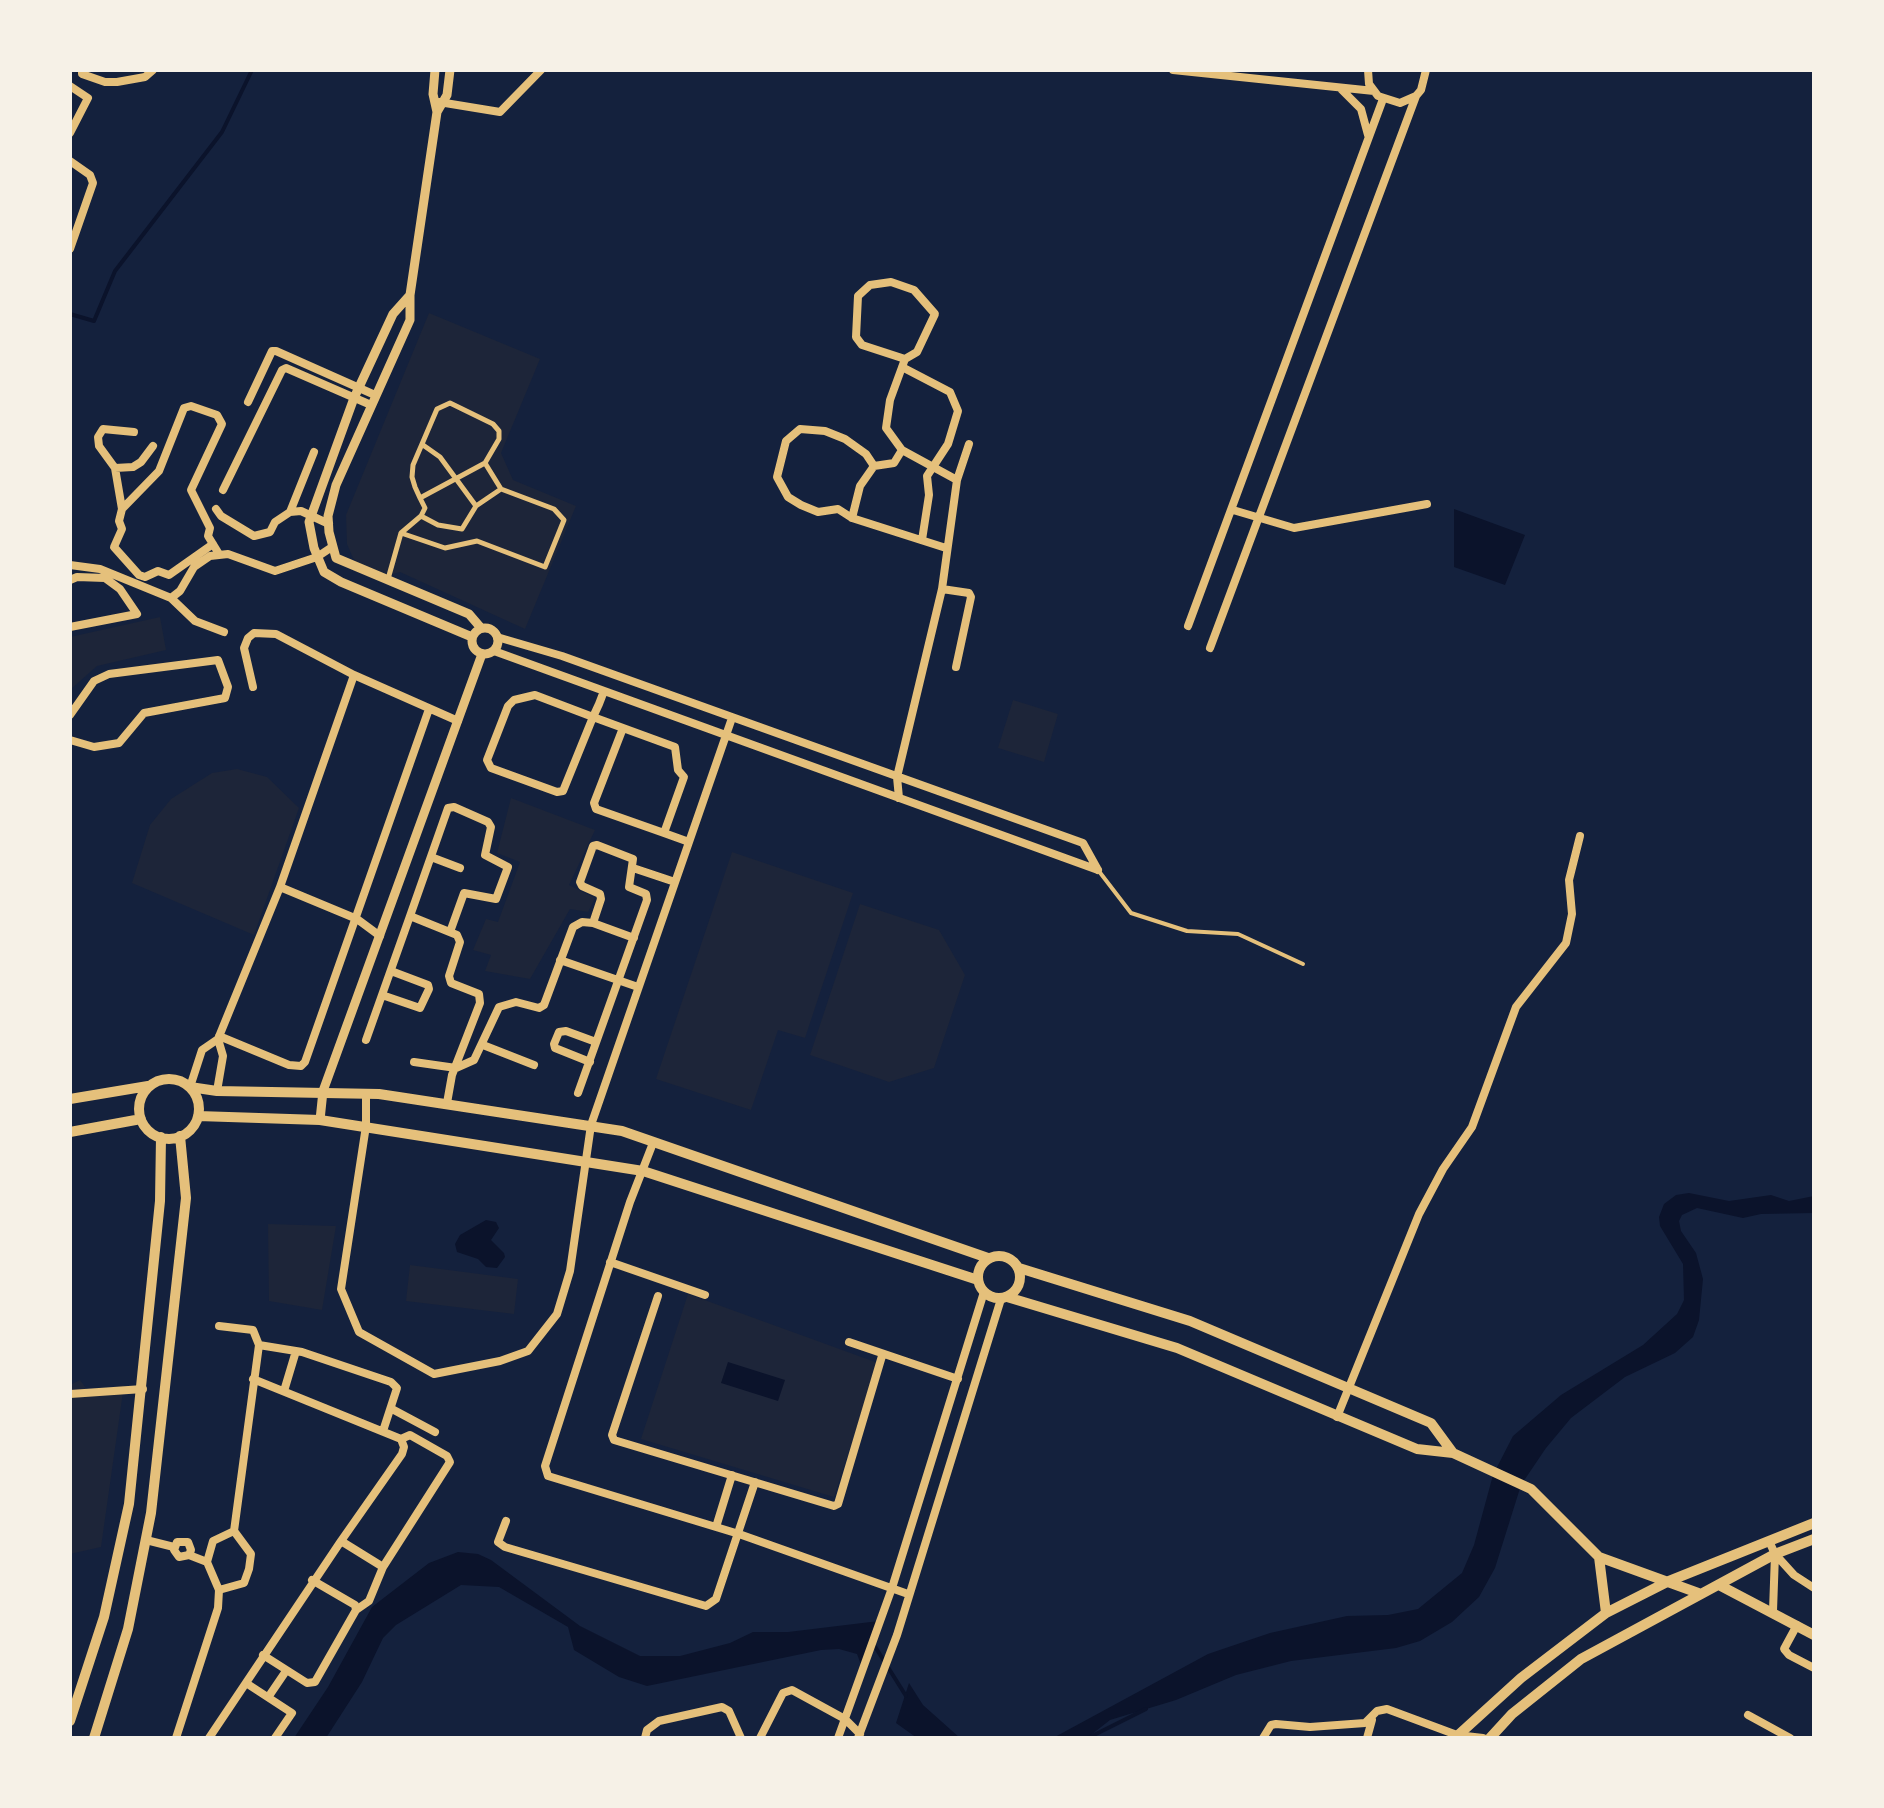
<!DOCTYPE html>
<style>
body{margin:0}
#map{position:relative;width:1884px;height:1808px;overflow:hidden;background:#14213d;font-family:Bitter,serif}
canvas{display:block}
.frame{position:absolute;inset:0;border:72px solid #f6f1e7;pointer-events:none}
</style>
<div id="map">
<canvas width="1884" height="1808"></canvas>
<div class="frame"></div>
</div>
<script>
const g = document.querySelector('canvas').getContext('2d');
g.lineJoin = 'round';
function paint(path, color) {
  g.fillStyle = color;
  g.fill(path, 'evenodd');
}
function shape(rows) {
  const path = new Path2D();
  for (const r of rows) {
    if (r.length === 3) {
      path.moveTo(r[0] + r[2], r[1]);
      path.arc(r[0], r[1], r[2], 0, 2 * Math.PI);
      continue;
    }
    path.moveTo(r[0], r[1]);
    for (let i = 2; i < r.length; i += 2) path.lineTo(r[i], r[i + 1]);
  }
  return path;
}
function trace(path, color, width, dash) {
  g.strokeStyle = color;
  g.lineWidth = width;
  g.lineCap = dash ? 'butt' : 'round';
  g.setLineDash(dash || []);
  g.stroke(path);
}
const green = shape([
 [429,313,540,359,501,453,513,480,576,506,525,629,400,572,374,579,353,558,347,544,346,515],
 [160,617,166,650,97,666,70,690,70,637],
 [1013,700,1058,714,1044,762,998,748],
 [237,769,267,777,299,808,254,935,132,883,150,825,171,799,212,773],
 [511,798,595,830,569,885,595,898,588,912,570,909,530,979,485,971,491,955,473,950,486,919,498,922,520,862,497,853],
 [732,852,853,893,805,1038,778,1030,751,1110,656,1079],
 [860,904,939,930,965,975,934,1068,889,1082,810,1055],
 [268,1224,336,1226,322,1310,269,1301],
 [410,1265,518,1279,514,1314,406,1301],
 [688,1294,878,1363,834,1497,641,1439],
 [80,1380,88,1391,124,1385,101,1547,70,1554,70,1385]
]);
const water = shape([
 [1454,509,1525,535,1505,585,1454,567],
 [1689,1193,1729,1201,1771,1195,1789,1201,1814,1196,1814,1213,1761,1214,1743,1218,1697,1208,1682,1215,1679,1221,1681,1231,1696,1253,1703,1279,1699,1320,1693,1337,1675,1353,1625,1377,1571,1418,1546,1448,1521,1485,1495,1568,1479,1597,1452,1622,1420,1641,1396,1648,1291,1661,1236,1675,1176,1700,1110,1720,1087,1738,1053,1738,1208,1654,1270,1633,1347,1616,1388,1615,1418,1609,1462,1573,1474,1545,1493,1475,1513,1436,1561,1395,1643,1345,1677,1314,1684,1300,1683,1264,1660,1226,1659,1217,1664,1204,1676,1195],
 [486,1220,496,1222,499,1228,491,1240,504,1253,505,1257,497,1268,486,1267,478,1259,457,1252,455,1244,460,1235],
 [728,1362,785,1380,778,1401,721,1383],
 [458,1552,478,1554,491,1560,580,1626,640,1656,680,1656,730,1643,753,1632,788,1632,879,1621,863,1670,857,1654,839,1649,821,1650,647,1686,619,1677,574,1650,568,1627,499,1587,461,1585,396,1625,383,1638,362,1682,326,1738,294,1738,328,1687,372,1607,429,1563],
 [909,1683,923,1705,960,1738,917,1738,896,1723]
]);
const stream = shape([
 [70,314,94,321,115,271,222,132,252,70],
 [874,1645,906,1696],
 [1088,1738,1146,1709]
]);
const service = shape([
 [1098,870,1131,913,1187,931,1238,934,1303,964]
]);
const pedestrian = shape([
 [423,445,440,457,476,506],
 [485,463,501,489],
 [420,498,485,463,499,439,499,431,493,424,450,403,437,409,413,465,412,477,415,487,420,498,425,508,421,516],
 [388,579,401,533,445,548,477,541,545,567,564,520,554,509,501,489,476,506,462,529,438,525,421,516,401,533]
]);
const minor = shape([
 [82,70,82,74,105,82,117,82,145,77,153,70],
 [1173,70,1374,91],
 [1368,70,1369,84,1378,96,1400,103,1416,96,1421,90,1426,70],
 [70,86,88,98,70,133],
 [1341,89,1361,109,1368,135],
 [439,102,500,112,541,70],
 [70,161,90,175,93,183,70,249],
 [905,359,917,352,935,314,914,290,891,282,870,285,858,296,856,337,862,345,905,359,890,400,886,428,902,450,957,480],
 [902,367,950,392,958,411,948,444,927,476,929,495,922,540],
 [248,402,272,351,276,351,375,395],
 [902,450,894,463,874,466,866,454,845,439,825,431,800,429,786,441,777,477,788,497,801,505,818,512,838,509,852,518,946,548],
 [115,468,133,467,141,462,153,446],
 [223,490,282,370,286,368,371,405],
 [122,509,115,468,99,446,98,437,103,429,134,432],
 [216,509,221,516,254,536,270,532,275,522,290,512,301,511,329,524],
 [1233,510,1294,528,1427,504],
 [290,512,314,452],
 [852,518,860,486,874,466],
 [213,544,169,575,158,571,145,577,139,575,114,547,122,529,119,521,122,509,159,471,184,408,191,406,217,415,222,424,191,490,210,528,208,536,219,554],
 [70,565,100,569,171,598,180,591,194,567,210,556,228,554,275,571,317,557,332,547],
 [70,580,77,577,105,578,120,589,137,614,70,627],
 [942,589,969,593,971,597,956,667],
 [171,598,195,621,224,632],
 [1188,626,1383,99],
 [497,637,562,656,1083,843,1098,870],
 [1210,648,1416,96],
 [494,651,1098,870],
 [253,687,244,648,248,638,254,633,276,634,354,675,458,721],
 [604,691,599,704,593,717,563,791,557,792,491,768,487,760,508,706,514,700,535,695,593,717,675,747,678,770,684,777,664,833,596,809,594,803,623,728],
 [70,715,94,681,109,674,218,660,228,687,225,698,144,713,119,743,94,747,70,740],
 [899,798,897,777,942,589,957,480,969,444],
 [664,833,689,842],
 [431,857,460,868],
 [633,868,675,882],
 [280,887,354,675],
 [593,923,634,938],
 [560,960,638,987],
 [382,995,420,1008,429,989,428,985,391,971],
 [219,1036,289,1065,301,1066,305,1062,429,709],
 [366,1040,410,916],
 [483,1045,534,1065],
 [414,1062,456,1068,474,1060,499,1007,516,1002,539,1008,544,1005,573,927,582,922,593,923,601,899,600,894,582,886,580,882,593,846,597,845,633,859,629,887,646,894,647,900,578,1093],
 [590,1062,555,1048,554,1044,559,1032,566,1031,596,1042],
 [190,1087,202,1050,218,1039,280,887,357,919,380,936],
 [217,1091,223,1056,218,1039],
 [366,1093,366,1126,341,1289,359,1332,434,1374,500,1361,528,1351,557,1314,570,1271,591,1125,732,718],
 [447,1103,452,1075,480,1003,479,994,451,983,449,976,460,942,457,935,410,916,448,808,454,807,488,822,491,827,485,855,508,867,496,899,464,893,450,932],
 [653,1143,630,1202,545,1466,548,1476,739,1534,908,1594],
 [610,1262,705,1295],
 [658,1296,612,1435,614,1440,834,1506,838,1504,882,1356],
 [849,1342,958,1379],
 [259,1345,302,1352,391,1382,397,1388,383,1431],
 [253,1379,401,1439,404,1447,402,1454,341,1541,383,1567,450,1462,447,1456,410,1435,401,1439],
 [284,1391,296,1351],
 [70,1394,143,1389],
 [392,1409,435,1432],
 [1337,1417,1419,1214,1443,1169,1472,1127,1516,1007,1566,943,1572,914,1569,880,1580,836],
 [506,1521,498,1542,505,1547,706,1606,716,1599,755,1482],
 [716,1527,732,1475],
 [146,1540,174,1547],
 [1769,1541,1775,1554,1794,1575,1814,1588],
 [189,1555,191,1550,188,1542,177,1542,174,1550,179,1557,189,1555,207,1562],
 [219,1590,244,1583,249,1569,251,1554,234,1531],
 [356,1610,369,1601,383,1567],
 [1773,1611,1775,1554],
 [1797,1625,1784,1649,1789,1655,1814,1668],
 [263,1655,307,1683,315,1682,356,1610,355,1605,312,1580],
 [246,1683,292,1713,275,1738],
 [269,1696,286,1671],
 [1748,1715,1790,1738],
 [176,1738,218,1608,219,1590,207,1562,213,1541,234,1531,259,1345,253,1330,219,1326],
 [209,1738,341,1541],
 [645,1738,647,1730,659,1721,722,1707,729,1711,741,1738],
 [760,1738,783,1693,792,1690,845,1719,860,1734],
 [838,1738,892,1588,984,1292],
 [858,1738,897,1635,1001,1299],
 [1263,1738,1271,1725,1276,1724,1310,1727,1365,1723,1377,1711,1387,1709,1457,1735,1483,1738],
 [1367,1738,1372,1720]
]);
const tertiary = shape([
 [435,70,433,94,437,112,410,295,410,320,336,485,328,516,329,532,336,558,469,614,481,628],
 [437,112,447,95,450,70],
 [410,295,393,314,354,398,309,522,314,548,324,572,341,582,472,637],
 [485,641,13],
 [320,1120,323,1091,482,654]
]);
const secondary = shape([
 [169,1109,30],
 [190,1087,217,1091,379,1094,622,1131,988,1258],
 [70,1099,148,1086],
 [198,1116,320,1120,643,1171,978,1280],
 [70,1132,141,1119],
 [999,1277,21],
 [1019,1268,1190,1321,1431,1423,1453,1453],
 [1007,1297,1177,1348,1417,1449,1453,1453,1531,1489,1599,1557,1701,1594],
 [1599,1557,1606,1613],
 [1719,1585,1814,1635],
 [70,1721,104,1617,129,1504,160,1201,161,1137],
 [94,1738,128,1629,151,1513,186,1198,180,1136],
 [1455,1738,1521,1678,1606,1613,1669,1581,1814,1523],
 [1490,1738,1512,1714,1581,1659,1775,1554,1814,1539]
]);
paint(green, '#1d2539');
paint(water, '#0b132b');
trace(stream, '#0b132b', 4);
trace(service, '#e5c07b', 4);
trace(pedestrian, '#e5c07b', 5);
trace(minor, '#e5c07b', 8);
trace(tertiary, '#e5c07b', 9);
trace(secondary, '#e5c07b', 10);
</script>
